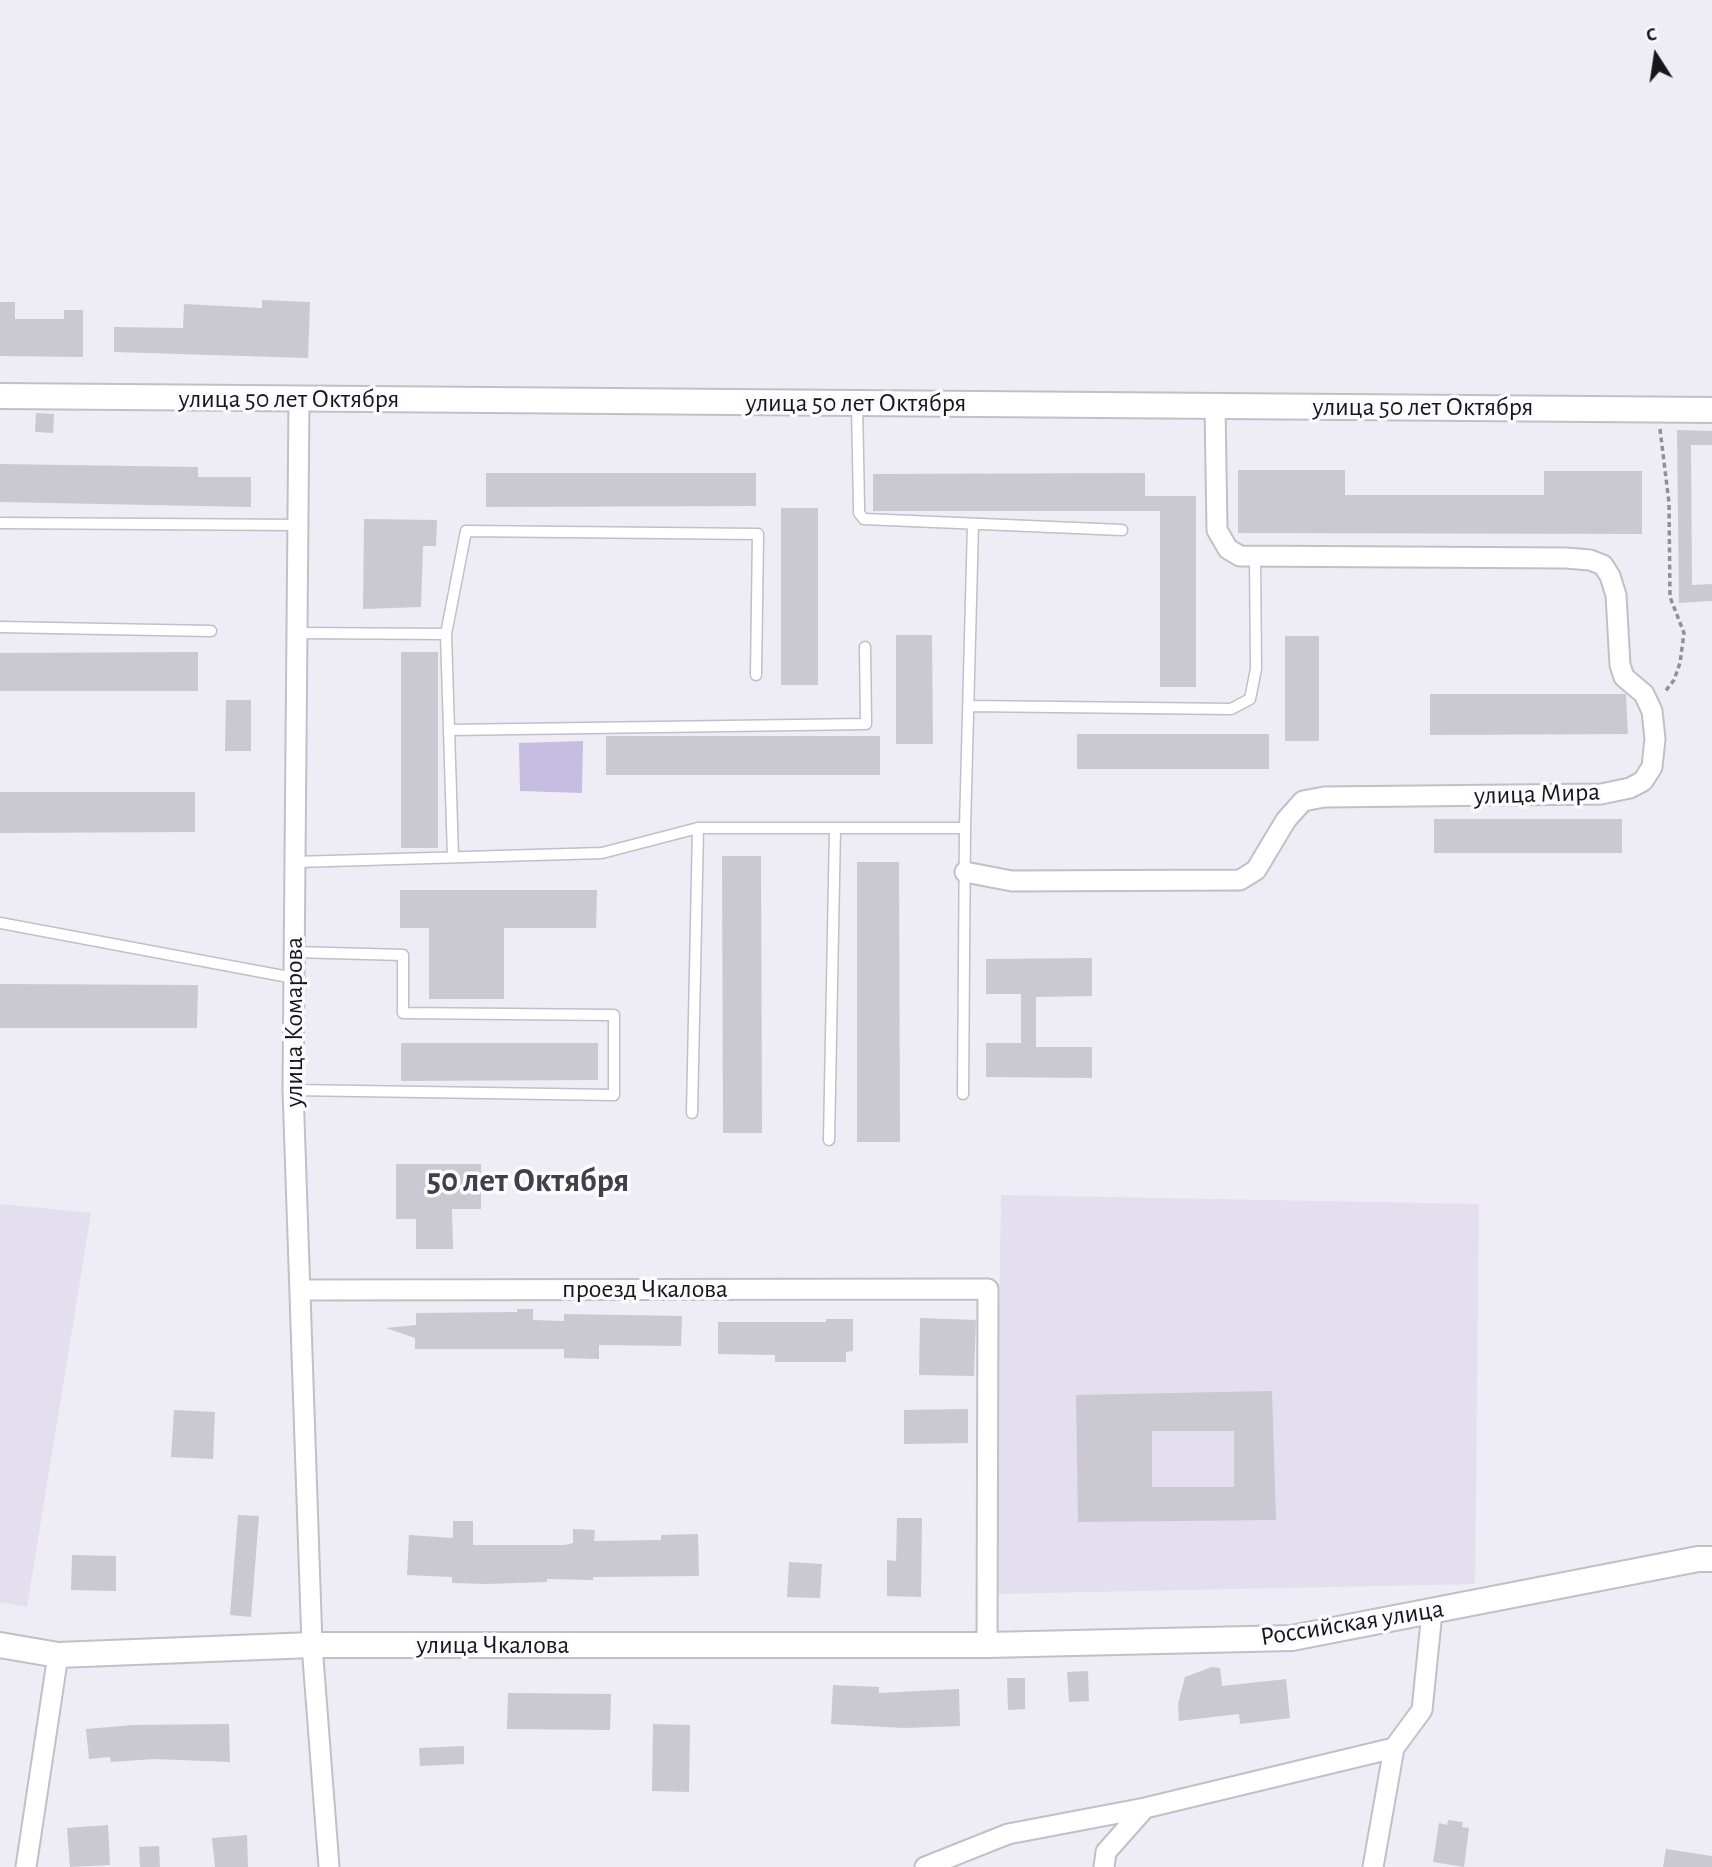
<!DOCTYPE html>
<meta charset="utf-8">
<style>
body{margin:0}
#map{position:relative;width:1712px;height:1867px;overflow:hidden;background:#eeecf5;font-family:"Alegreya Sans",sans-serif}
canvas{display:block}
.north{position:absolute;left:1621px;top:21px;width:70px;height:70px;-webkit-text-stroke:5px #fbfafe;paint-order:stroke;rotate:348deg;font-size:19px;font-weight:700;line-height:28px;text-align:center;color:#171619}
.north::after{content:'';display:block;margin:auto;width:24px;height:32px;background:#171619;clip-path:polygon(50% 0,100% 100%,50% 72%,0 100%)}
</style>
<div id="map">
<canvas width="1712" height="1867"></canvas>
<div class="north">С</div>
</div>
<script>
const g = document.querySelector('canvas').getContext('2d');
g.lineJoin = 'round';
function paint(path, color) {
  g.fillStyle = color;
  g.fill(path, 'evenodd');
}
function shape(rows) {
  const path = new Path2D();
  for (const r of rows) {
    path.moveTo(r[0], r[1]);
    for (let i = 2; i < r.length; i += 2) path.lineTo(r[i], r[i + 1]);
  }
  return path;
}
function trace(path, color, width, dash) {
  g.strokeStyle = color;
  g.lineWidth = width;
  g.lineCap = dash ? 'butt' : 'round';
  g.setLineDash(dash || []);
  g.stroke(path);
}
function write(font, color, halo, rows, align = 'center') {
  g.font = font + ' "Alegreya Sans",sans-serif';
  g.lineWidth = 7;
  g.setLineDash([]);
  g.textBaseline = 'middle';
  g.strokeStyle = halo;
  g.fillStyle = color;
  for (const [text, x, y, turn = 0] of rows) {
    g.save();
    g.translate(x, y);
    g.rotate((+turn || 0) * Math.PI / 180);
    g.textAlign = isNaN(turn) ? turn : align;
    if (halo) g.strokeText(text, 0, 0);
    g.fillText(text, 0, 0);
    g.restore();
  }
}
const built = shape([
 [1001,1195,1479,1204,1475,1584,995,1594],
 [0,1204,91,1213,27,1607,0,1602]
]);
const green = shape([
 [583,741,582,793,520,791,519,743]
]);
const building = shape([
 [262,300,310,302,308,358,114,352,114,327,183,328,184,304,262,308],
 [0,302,15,302,15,319,64,319,64,310,83,310,83,357,0,356],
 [36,413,54,414,53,433,35,432],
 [1677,430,1712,431,1712,445,1691,445,1692,585,1712,584,1712,601,1679,603],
 [0,464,198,467,198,477,251,477,251,507,0,502],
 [1238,470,1345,470,1345,495,1544,495,1544,471,1642,471,1642,534,1238,533],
 [486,473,756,473,756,506,486,507],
 [1145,473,1145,496,1196,496,1196,687,1160,687,1160,511,873,511,873,474],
 [781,508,818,508,818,685,781,685],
 [364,519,437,520,436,546,423,546,421,607,363,609],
 [896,635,932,635,933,744,896,744],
 [1285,636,1319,636,1319,741,1285,741],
 [198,652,198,691,0,691,0,653],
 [401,652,438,652,438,848,401,848],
 [1430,694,1626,694,1628,734,1430,735],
 [226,700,251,700,251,751,225,751],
 [1077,734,1269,734,1269,769,1077,769],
 [606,736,880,736,880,775,606,775],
 [0,792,195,792,195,832,0,833],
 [1434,819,1622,819,1622,853,1434,853],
 [722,856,761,856,762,1133,723,1133],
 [857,862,899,862,900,1142,857,1142],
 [400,890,597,890,596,928,504,928,504,999,429,999,429,928,400,928],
 [1092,958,1092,996,1036,997,1036,1047,1092,1047,1092,1078,986,1077,986,1043,1021,1043,1021,994,986,994,986,959],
 [0,984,198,985,197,1028,0,1028],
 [401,1043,598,1043,598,1080,401,1081],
 [396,1164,481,1164,481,1209,452,1209,453,1249,416,1249,416,1219,396,1219],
 [517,1309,533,1309,533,1320,564,1321,564,1314,682,1316,681,1346,599,1345,599,1359,564,1358,564,1349,415,1349,415,1338,386,1328,416,1325,416,1313,517,1312],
 [920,1318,976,1320,974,1376,919,1375],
 [826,1319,853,1319,853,1351,846,1352,846,1362,775,1362,775,1355,718,1354,718,1322,826,1322],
 [1272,1391,1276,1520,1078,1522,1076,1395],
 [1152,1431,1234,1431,1234,1487,1152,1487],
 [968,1409,968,1443,904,1444,904,1410],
 [174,1410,215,1412,213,1459,171,1457],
 [238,1515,259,1516,251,1617,230,1615],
 [897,1518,922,1518,921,1597,887,1596,887,1560,896,1561],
 [453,1521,473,1521,473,1545,565,1545,573,1543,573,1529,595,1530,594,1541,661,1540,661,1535,698,1534,699,1576,593,1577,593,1580,547,1579,547,1582,487,1584,452,1583,452,1577,407,1575,409,1535,453,1538],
 [72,1555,116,1556,116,1591,71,1590],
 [789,1562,822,1564,820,1598,787,1597],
 [1212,1667,1220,1668,1222,1686,1286,1679,1290,1718,1240,1724,1239,1714,1179,1721,1178,1704,1185,1677],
 [1088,1671,1089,1701,1069,1702,1067,1672],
 [1007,1678,1025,1678,1025,1709,1008,1710],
 [833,1685,879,1687,879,1693,959,1689,960,1726,904,1728,831,1724],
 [508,1693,611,1694,610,1730,507,1729],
 [229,1724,230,1762,154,1759,111,1762,110,1757,89,1759,86,1729,133,1725],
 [653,1724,690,1725,689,1792,652,1791],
 [464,1746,464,1764,420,1766,419,1748],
 [1448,1820,1463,1822,1462,1827,1469,1828,1464,1867,1433,1862,1439,1823,1447,1825],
 [108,1825,110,1865,70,1867,67,1828],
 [247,1835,248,1867,215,1867,212,1838],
 [159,1846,160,1867,140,1867,139,1847],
 [1666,1849,1712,1856,1712,1867,1663,1867]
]);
const path = shape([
 [1660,429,1669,503,1670,597,1684,633,1680,663,1674,680,1664,693]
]);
const service = shape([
 [857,405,859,505,859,513,864,519,1122,530],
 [0,523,298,525],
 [0,627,211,631],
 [297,633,446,634,466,531,758,534,756,675],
 [446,634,453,857],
 [970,706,1231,709,1250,699,1256,669,1255,557],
 [449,730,866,724,865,647],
 [295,862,602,853,698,828,965,828],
 [0,923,294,978],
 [293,1090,614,1095,614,1015,403,1013,403,955,293,952],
 [963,1094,965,828,973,524],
 [692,1113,698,828],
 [829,1140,835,828]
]);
const minor = shape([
 [299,399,293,1090,312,1645,329,1867],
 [965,872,1012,881,1240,880,1256,870,1286,820,1303,801,1324,797,1601,794,1630,788,1643,781,1652,767,1655,739,1652,711,1644,694,1624,677,1620,665,1616,595,1610,576,1603,565,1590,560,1566,558,1240,556,1228,549,1217,530,1215,406],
 [301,1290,988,1289,987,1645],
 [26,1867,58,1655],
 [925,1867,1008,1834,1145,1808,1394,1748],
 [1104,1867,1106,1852,1145,1808],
 [1373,1867,1394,1748,1422,1710,1432,1612]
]);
const tertiary = shape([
 [0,396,1712,410],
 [0,1645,58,1655,312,1645,987,1645,1292,1638,1698,1559,1712,1559]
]);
const streetNames = [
 ["улица 50 лет Октября",289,399],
 ["улица 50 лет Октября",856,403],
 ["улица 50 лет Октября",1423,407],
 ["улица Мира",1537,794,-2],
 ["улица Комарова",294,1022,-90],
 ["проезд Чкалова",645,1289],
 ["Российская улица",1352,1623,-9],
 ["улица Чкалова",493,1645]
];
const districtNames = [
 ["50 лет Октября",528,1181]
];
paint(built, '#e3dfef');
paint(green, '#c6bde0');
paint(building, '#cac8d1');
trace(service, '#c1bfc8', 13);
trace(minor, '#c1bfc8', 23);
trace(tertiary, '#c1bfc8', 28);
trace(path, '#929097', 3.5, [5, 3.5]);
trace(service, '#fff', 10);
trace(minor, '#fff', 19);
trace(tertiary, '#fff', 24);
write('26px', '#171619', '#fbfafe', streetNames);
write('bold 33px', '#413f47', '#fbfafe', districtNames);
</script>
